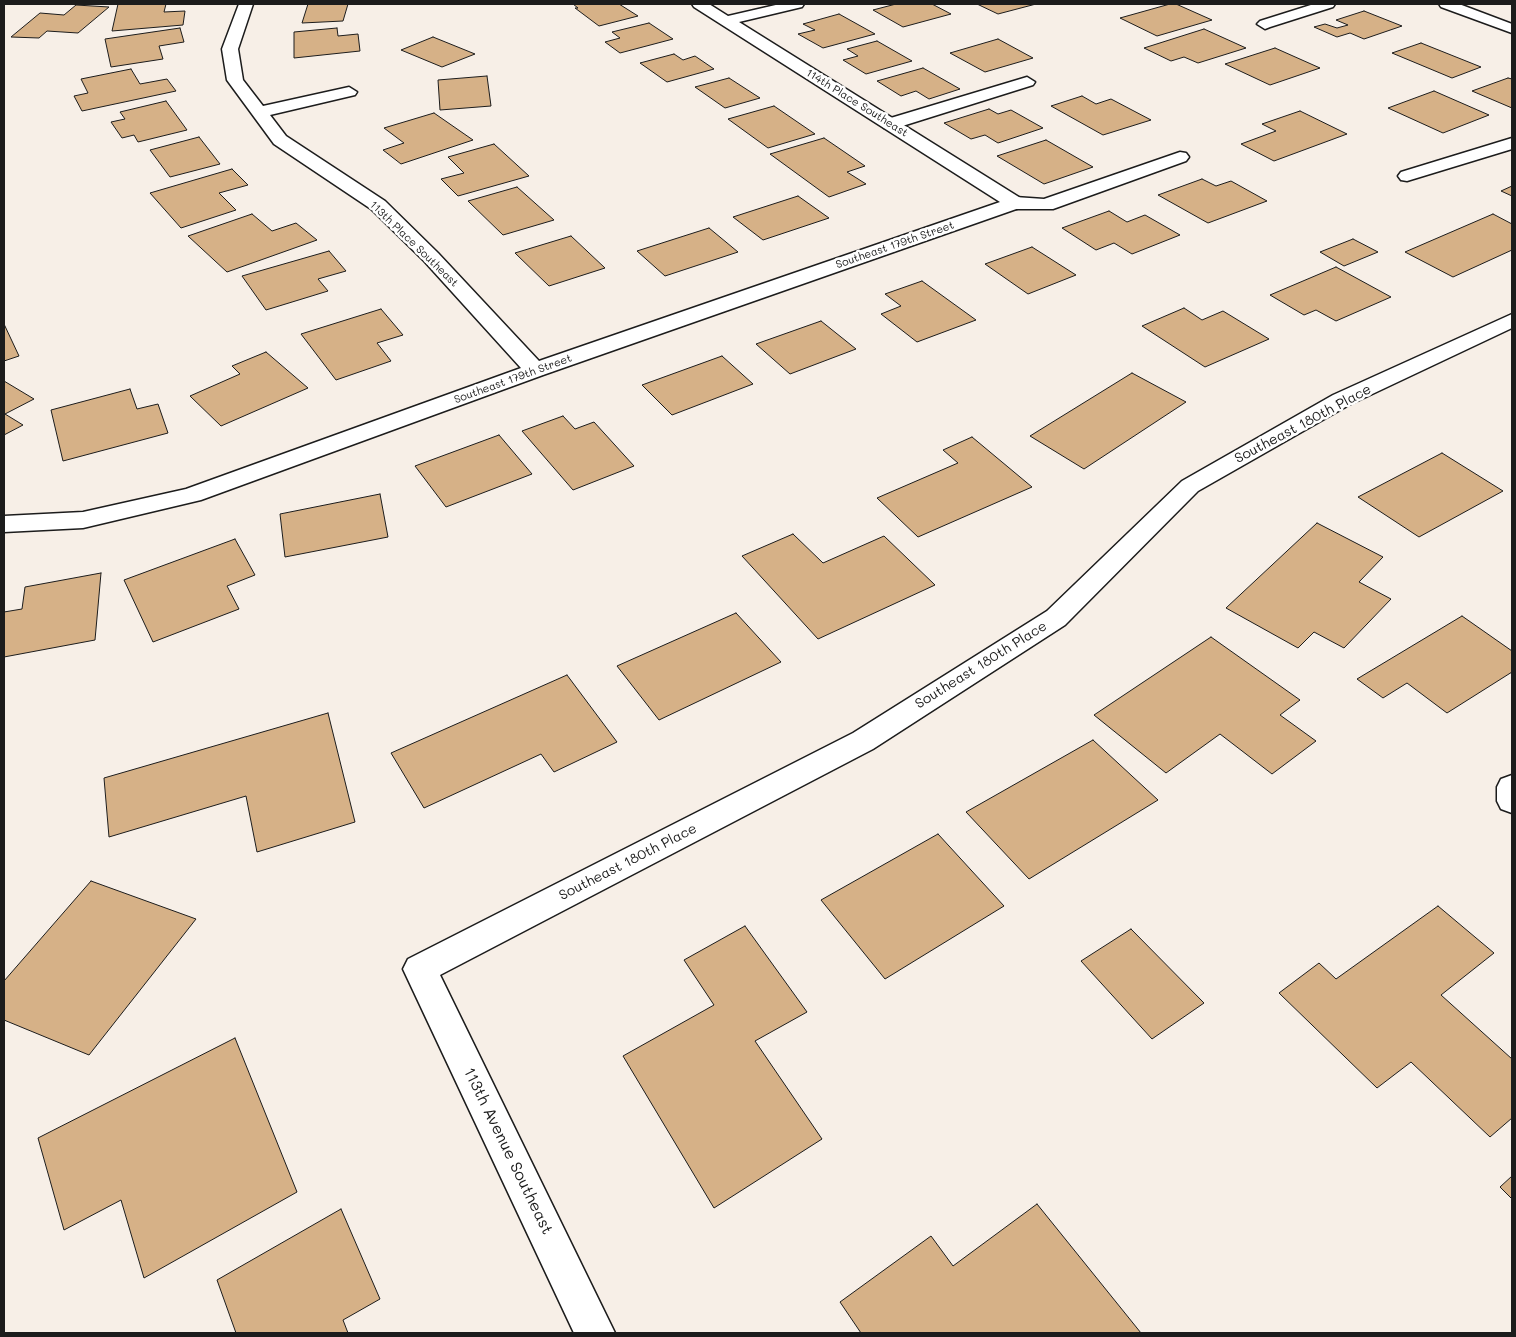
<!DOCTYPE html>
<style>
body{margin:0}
#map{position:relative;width:1516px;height:1337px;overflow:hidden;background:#f7efe7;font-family:Mali,sans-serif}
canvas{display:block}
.frame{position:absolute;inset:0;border:5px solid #1c1c1c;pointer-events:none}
</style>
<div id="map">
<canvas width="1516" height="1337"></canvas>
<div class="frame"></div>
</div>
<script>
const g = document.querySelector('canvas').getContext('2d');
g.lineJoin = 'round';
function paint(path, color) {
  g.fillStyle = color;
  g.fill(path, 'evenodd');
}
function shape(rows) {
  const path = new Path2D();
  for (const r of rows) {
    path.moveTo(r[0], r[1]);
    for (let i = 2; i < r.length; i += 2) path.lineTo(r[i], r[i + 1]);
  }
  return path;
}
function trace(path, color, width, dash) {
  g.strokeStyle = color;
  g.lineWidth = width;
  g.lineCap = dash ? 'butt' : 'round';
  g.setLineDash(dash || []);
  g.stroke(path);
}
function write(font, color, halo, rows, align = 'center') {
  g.font = font + ' Mali,sans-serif';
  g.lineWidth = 5;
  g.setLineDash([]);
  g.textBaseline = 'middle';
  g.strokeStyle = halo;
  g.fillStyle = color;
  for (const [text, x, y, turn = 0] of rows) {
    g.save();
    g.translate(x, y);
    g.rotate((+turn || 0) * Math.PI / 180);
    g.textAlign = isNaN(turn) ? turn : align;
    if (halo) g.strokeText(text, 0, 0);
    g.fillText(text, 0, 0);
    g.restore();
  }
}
const building = shape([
 [118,4,166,4,164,12,185,11,183,25,112,31,118,4],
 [308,4,348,4,343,21,302,23,308,4],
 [573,4,619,4,638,16,599,26,575,8,578,8,573,4],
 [896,4,932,4,951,14,903,27,873,10,896,4],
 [977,4,1036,4,998,14,977,4],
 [1170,4,1176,4,1212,20,1157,36,1120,18,1170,4],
 [76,5,109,7,78,33,47,31,39,38,11,37,40,13,64,15,76,5],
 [1364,11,1402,26,1364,39,1350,33,1337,37,1314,27,1325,24,1337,28,1348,25,1336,20,1364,11],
 [839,14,875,34,823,48,798,34,815,30,803,24,839,14],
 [649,23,673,39,620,53,605,42,620,38,612,32,649,23],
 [180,28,184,42,159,46,163,59,111,67,105,39,180,28],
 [337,28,338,36,358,34,360,51,294,58,294,32,337,28],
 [1204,29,1246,48,1198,63,1184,57,1171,61,1144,48,1204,29],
 [433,37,475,54,442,67,401,50,433,37],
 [998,39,1033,58,985,72,950,53,998,39],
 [877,41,912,61,866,74,843,60,858,56,847,49,877,41],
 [1421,43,1481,67,1452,78,1392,53,1421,43],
 [1275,48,1320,68,1270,85,1225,64,1275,48],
 [674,54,683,60,695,56,714,69,667,82,640,63,674,54],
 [923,68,960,89,929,99,916,91,901,96,877,81,923,68],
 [131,69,140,84,167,79,176,91,82,111,74,96,88,93,81,79,131,69],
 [487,76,491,106,440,110,438,80,487,76],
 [729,78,760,98,725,108,695,87,729,78],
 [1508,78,1512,79,1512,108,1472,91,1508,78],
 [1434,91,1489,115,1443,133,1388,108,1434,91],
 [1082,96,1096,104,1111,99,1151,120,1103,135,1051,106,1082,96],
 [166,101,187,130,138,142,134,135,122,138,111,122,125,119,120,112,166,101],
 [774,106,815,134,768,148,728,119,774,106],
 [989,109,998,114,1011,110,1043,128,998,143,985,135,971,139,944,123,989,109],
 [1300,111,1347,134,1274,161,1241,144,1276,131,1262,124,1300,111],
 [434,113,473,140,401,164,383,150,404,143,384,128,434,113],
 [199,137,220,164,170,177,150,150,199,137],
 [824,138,865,166,847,172,866,184,829,197,770,154,824,138],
 [1046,140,1093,167,1044,184,997,156,1046,140],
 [494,144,529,176,458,196,441,179,464,173,448,157,494,144],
 [232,169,248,185,219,193,236,210,181,228,150,193,232,169],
 [1202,179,1216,186,1231,181,1267,201,1208,223,1158,195,1202,179],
 [1512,186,1512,196,1501,191,1512,186],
 [517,187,554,220,503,235,468,201,517,187],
 [798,196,829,218,763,240,733,217,798,196],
 [1109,211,1127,222,1145,215,1180,235,1132,254,1114,243,1096,250,1062,228,1109,211],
 [252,214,272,231,296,223,317,240,227,272,188,236,252,214],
 [1493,214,1512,224,1512,250,1453,277,1405,252,1493,214],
 [709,228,738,252,665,276,637,251,709,228],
 [571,236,605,268,549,286,515,253,571,236],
 [1353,239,1378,252,1344,266,1320,252,1353,239],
 [1032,247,1076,275,1028,294,985,264,1032,247],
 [329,251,346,271,318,279,328,291,266,310,242,276,329,251],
 [1336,267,1391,297,1336,321,1316,310,1304,315,1270,295,1336,267],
 [922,281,976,320,917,342,881,314,901,306,885,294,922,281],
 [1184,308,1202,320,1223,311,1269,339,1205,367,1142,326,1184,308],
 [381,309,403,335,377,343,391,361,336,380,301,334,381,309],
 [821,321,856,349,790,374,756,344,821,321],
 [4,324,19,356,4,361,4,324],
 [266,352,308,388,221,426,190,396,240,374,232,366,266,352],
 [722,356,753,384,672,415,642,385,722,356],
 [1132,373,1186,402,1084,469,1030,436,1132,373],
 [4,381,34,399,5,414,23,425,4,435,4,381],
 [130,389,137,409,158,404,168,433,63,461,51,410,130,389],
 [563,416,575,429,594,422,634,466,573,490,522,431,563,416],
 [499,435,532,474,446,507,415,466,499,435],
 [972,437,1032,487,918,537,877,498,958,463,943,450,972,437],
 [1442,453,1503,491,1419,537,1358,497,1442,453],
 [380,494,388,537,285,557,280,514,380,494],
 [1317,523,1383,557,1359,582,1391,599,1344,648,1314,632,1298,648,1226,608,1317,523],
 [793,534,823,563,884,536,935,585,818,639,742,556,793,534],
 [235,539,255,575,227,586,239,609,153,642,124,580,235,539],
 [101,573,95,640,4,657,4,612,22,609,25,587,101,573],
 [736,613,781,662,659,720,617,666,736,613],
 [1462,616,1512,651,1512,672,1447,713,1407,683,1383,698,1357,679,1462,616],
 [1211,637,1300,700,1280,715,1316,741,1272,774,1220,734,1166,773,1094,715,1211,637],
 [567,675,617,742,554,772,541,754,424,808,391,753,567,675],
 [328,713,355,822,257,852,246,796,109,837,104,778,328,713],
 [1093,740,1158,800,1029,879,966,812,1093,740],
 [938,834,1004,906,885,979,821,900,938,834],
 [91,881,196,919,89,1055,4,1020,4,981,91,881],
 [1438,906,1494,953,1441,995,1512,1059,1512,1118,1490,1137,1411,1062,1377,1088,1279,993,1319,963,1336,979,1438,906],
 [745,926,807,1012,755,1041,822,1139,714,1208,623,1056,714,1005,684,960,745,926],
 [1131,929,1204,1003,1152,1039,1081,961,1131,929],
 [235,1038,297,1192,144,1278,121,1200,64,1230,38,1138,235,1038],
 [1512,1176,1512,1199,1500,1187,1512,1176],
 [1037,1204,1141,1333,861,1333,840,1302,931,1236,953,1266,1037,1204],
 [341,1209,380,1299,343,1320,348,1333,236,1333,217,1280,341,1209]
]);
const lane = shape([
 [1314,4,1335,4,1333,7,1270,27,1265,29,1257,24,1260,21,1314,4],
 [1027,77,1035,82,1033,85,896,128,884,128,882,124,884,120,1027,77],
 [1512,138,1512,149,1407,181,1401,180,1398,176,1401,172,1512,138],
 [1180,152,1186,153,1189,157,1186,161,1053,209,1015,209,1008,207,1006,203,1008,199,1015,197,1044,199,1180,152]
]);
const street = shape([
 [239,4,253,4,238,49,243,80,263,106,349,87,357,92,355,95,270,115,286,136,385,201,438,253,539,361,1000,202,694,7,692,4,709,4,728,16,780,4,804,4,802,7,739,22,1022,199,1024,203,1022,207,543,375,201,500,83,528,4,532,4,516,83,512,186,489,521,368,424,261,371,209,274,144,227,80,222,49,239,4],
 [1512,314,1512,328,1349,405,1198,491,1065,625,873,749,440,975,615,1333,574,1333,403,969,408,959,853,733,1047,611,1182,481,1333,395,1512,314],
 [1512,775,1512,813,1501,809,1497,801,1497,787,1501,779,1512,775]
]);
const secondary = shape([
 [1439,4,1459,4,1512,24,1512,33,1441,7,1439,4]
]);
const farStreetnames = [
 ["114th Place Southeast",857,103,32],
 ["113th Place Southeast",414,244,44],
 ["Southeast 179th Street",895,245,-19],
 ["Southeast 179th Street",513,379,-20]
];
const streetNames = [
 ["Southeast 180th Place",1303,424,-28],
 ["Southeast 180th Place",981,665,-32],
 ["Southeast 180th Place",628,862,-27]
];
const nearStreetnames = [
 ["113th Avenue Southeast",508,1151,64]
];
paint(building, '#d6b187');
trace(building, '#1c1c1c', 1);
trace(lane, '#1c1c1c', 3);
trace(street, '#1c1c1c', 3);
trace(secondary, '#1c1c1c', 3);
paint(lane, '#fff');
paint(street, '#fff');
paint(secondary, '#fff');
write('11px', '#1c1c1c', '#fff', farStreetnames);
write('14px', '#1c1c1c', '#fff', streetNames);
write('16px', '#1c1c1c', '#fff', nearStreetnames);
</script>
